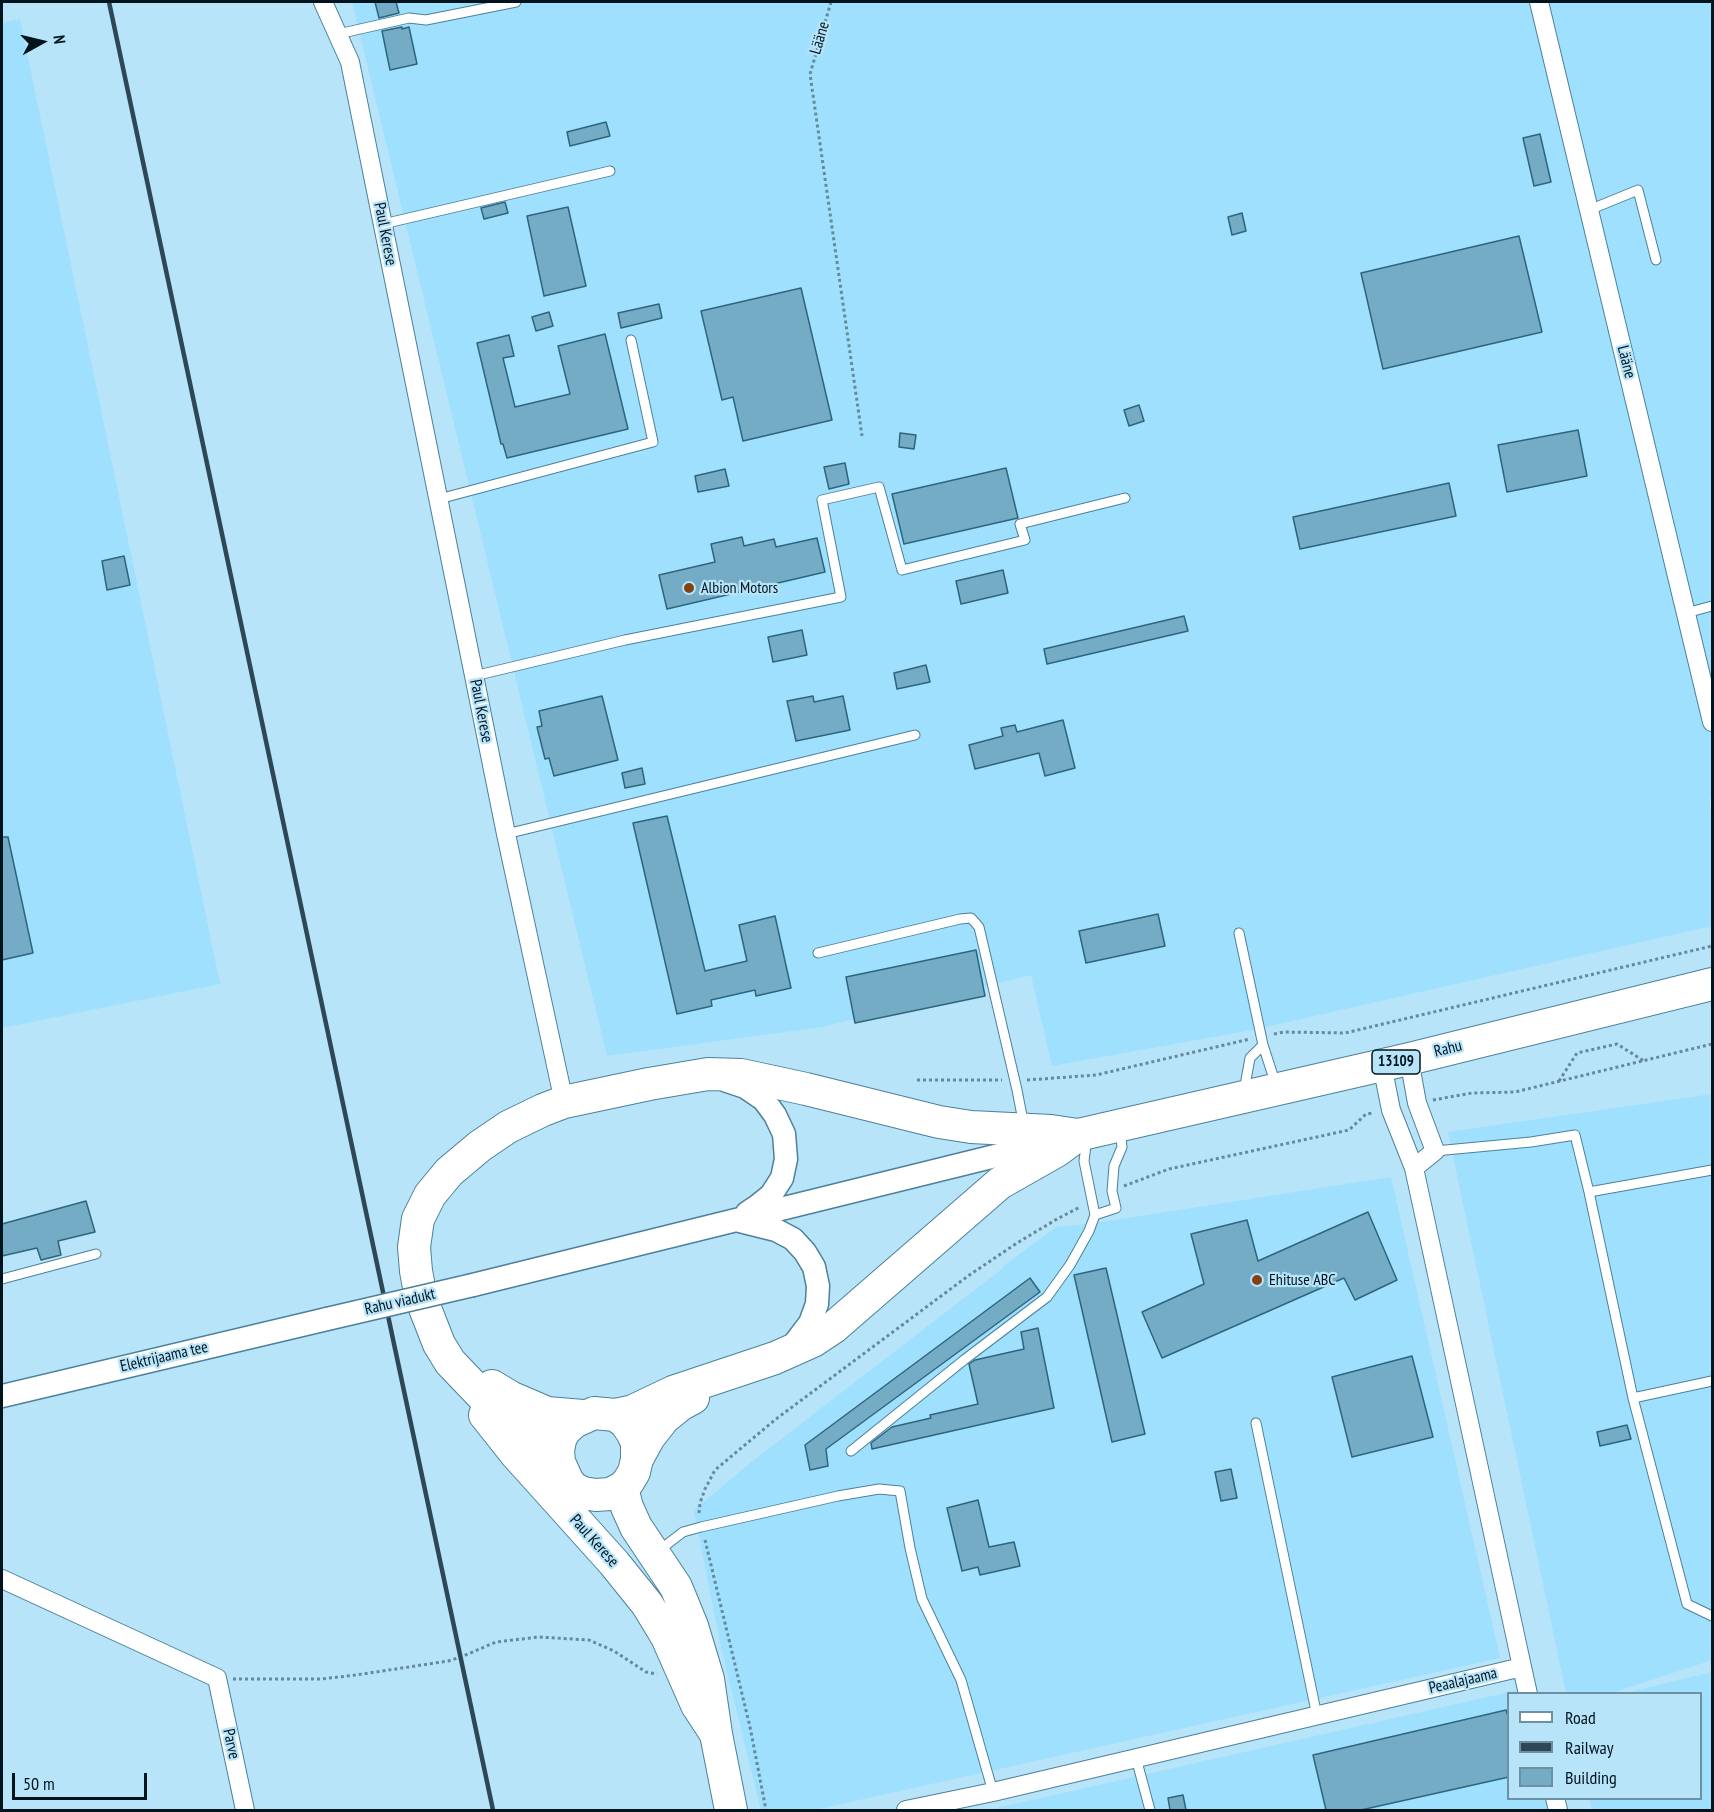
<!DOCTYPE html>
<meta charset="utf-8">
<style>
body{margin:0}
#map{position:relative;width:1714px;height:1812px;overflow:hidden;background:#b7e4f9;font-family:"PT Sans Narrow",sans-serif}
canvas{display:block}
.frame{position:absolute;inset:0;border:3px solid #00141d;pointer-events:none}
.legend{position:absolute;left:1507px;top:1692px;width:195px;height:108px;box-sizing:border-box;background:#b7e4f9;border:2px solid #6e91a1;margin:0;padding:8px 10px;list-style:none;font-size:18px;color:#00141d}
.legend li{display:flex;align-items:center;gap:12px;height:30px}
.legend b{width:30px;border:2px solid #6e91a1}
.north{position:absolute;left:12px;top:12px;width:60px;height:60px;-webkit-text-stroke:4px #b7e4f9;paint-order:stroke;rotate:82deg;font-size:16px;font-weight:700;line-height:24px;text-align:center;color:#00141d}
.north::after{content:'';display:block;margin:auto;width:21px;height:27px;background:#00141d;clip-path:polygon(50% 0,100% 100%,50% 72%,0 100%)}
.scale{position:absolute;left:12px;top:1773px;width:135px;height:27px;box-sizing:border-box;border:3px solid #00141d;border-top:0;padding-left:8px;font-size:18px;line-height:21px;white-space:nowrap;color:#00141d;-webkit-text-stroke:4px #b7e4f9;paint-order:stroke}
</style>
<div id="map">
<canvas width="1714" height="1812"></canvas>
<div class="frame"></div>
<ul class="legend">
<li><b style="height:8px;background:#fff"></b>Road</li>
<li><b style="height:8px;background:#2d4854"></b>Railway</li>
<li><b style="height:16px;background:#75acc5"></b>Building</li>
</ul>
<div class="north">N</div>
<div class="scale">50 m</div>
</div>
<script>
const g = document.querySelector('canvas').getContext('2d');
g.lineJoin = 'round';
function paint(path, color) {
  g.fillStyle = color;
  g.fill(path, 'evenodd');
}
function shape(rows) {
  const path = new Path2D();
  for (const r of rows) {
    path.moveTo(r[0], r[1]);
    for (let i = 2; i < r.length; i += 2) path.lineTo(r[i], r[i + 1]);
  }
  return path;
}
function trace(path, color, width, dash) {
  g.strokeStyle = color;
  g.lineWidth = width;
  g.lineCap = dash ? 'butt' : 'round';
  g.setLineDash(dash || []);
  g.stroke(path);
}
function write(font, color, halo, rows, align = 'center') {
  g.font = font + ' "PT Sans Narrow",sans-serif';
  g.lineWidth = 4.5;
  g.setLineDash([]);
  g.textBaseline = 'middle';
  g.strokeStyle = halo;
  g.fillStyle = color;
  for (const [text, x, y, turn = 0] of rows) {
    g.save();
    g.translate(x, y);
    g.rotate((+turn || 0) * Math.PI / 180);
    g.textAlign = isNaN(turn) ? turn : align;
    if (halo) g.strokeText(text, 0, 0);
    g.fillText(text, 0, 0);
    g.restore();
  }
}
const built = shape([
 [352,2,1712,2,1712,798,1709,799,1712,823,1712,926,1252,1030,1052,1066,1031,975,822,1027,607,1056],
 [20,19,220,984,2,1028,2,23],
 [1712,1094,1712,1660,1612,1693,1566,1693,1448,1132],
 [1391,1177,1500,1658,814,1810,761,1810,721,1647,694,1510,754,1460,1003,1268,1002,1267,1056,1227,1095,1223],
 [1712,1672,1712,1810,1592,1810,1589,1799,1700,1798,1700,1694,1626,1693],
 [1523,1689,1524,1693,1508,1694,1508,1798,1550,1799,1552,1810,988,1810]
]);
const building = shape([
 [375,2,396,2,399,13,379,18,375,2],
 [402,27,402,29,409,27,417,64,390,70,382,31,402,27],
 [606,122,610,136,570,146,567,132,606,122],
 [1540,134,1551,182,1534,186,1523,138,1540,134],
 [505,202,508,213,484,219,481,208,505,202],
 [568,207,586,286,544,296,527,216,568,207],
 [1242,213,1246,231,1232,235,1228,217,1242,213],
 [1519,236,1542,332,1383,369,1361,273,1519,236],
 [801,288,832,420,743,441,733,397,722,400,701,311,801,288],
 [659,304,662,318,621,328,618,313,659,304],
 [549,312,553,326,536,331,532,317,549,312],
 [605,334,628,429,507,458,503,444,501,444,477,343,509,335,514,356,503,358,515,407,570,394,558,346,605,334],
 [1139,405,1144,421,1129,426,1124,410,1139,405],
 [1578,430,1587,476,1507,492,1498,445,1578,430],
 [900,433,916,435,914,449,899,447,900,433],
 [845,463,849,484,829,489,824,467,845,463],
 [1006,468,1018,518,904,544,892,494,1006,468],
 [725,469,729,486,698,492,695,476,725,469],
 [1449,483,1456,516,1300,549,1293,517,1449,483],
 [742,537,744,546,774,539,776,547,817,538,825,572,667,609,659,575,715,562,711,544,742,537],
 [124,556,130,585,107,590,102,561,124,556],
 [1003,570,1008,593,961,604,956,581,1003,570],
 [1184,616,1188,631,1047,664,1044,649,1184,616],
 [802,630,807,655,773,662,768,637,802,630],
 [926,665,930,682,897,689,894,673,926,665],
 [602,696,618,760,554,776,549,758,545,759,537,727,542,726,539,711,602,696],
 [813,696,814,702,843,696,850,730,796,741,787,701,813,696],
 [1063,720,1075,768,1045,776,1039,753,975,769,969,745,1003,736,1001,728,1015,725,1017,732,1063,720],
 [642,768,645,784,625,788,622,773,642,768],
 [667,816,705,971,747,961,739,925,775,916,791,988,756,996,755,990,711,1000,712,1006,677,1014,633,823,667,816],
 [2,837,8,837,33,953,2,960,2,837],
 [1158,914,1165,946,1086,963,1079,931,1158,914],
 [976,950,985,996,855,1023,846,977,976,950],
 [86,1201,95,1232,58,1241,61,1255,41,1260,37,1248,2,1256,2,1224,86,1201],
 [1368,1212,1397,1280,1355,1300,1344,1278,1162,1358,1142,1312,1204,1284,1191,1234,1247,1220,1258,1261,1368,1212],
 [1106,1268,1145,1434,1112,1442,1074,1275,1106,1268],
 [1030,1278,1040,1292,826,1449,828,1466,810,1470,805,1445,1030,1278],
 [1038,1328,1054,1408,872,1449,871,1443,892,1427,931,1418,930,1415,978,1404,969,1364,975,1360,1024,1349,1021,1332,1038,1328],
 [1412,1356,1433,1437,1352,1457,1332,1377,1412,1356],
 [1627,1425,1631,1439,1600,1446,1597,1432,1627,1425],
 [1231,1469,1237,1498,1221,1501,1215,1472,1231,1469],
 [978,1500,989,1547,1014,1542,1020,1566,980,1575,978,1567,962,1571,947,1508,978,1500],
 [1506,1710,1509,1719,1509,1777,1361,1810,1326,1810,1313,1755,1506,1710],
 [1183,1795,1186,1810,1170,1810,1168,1798,1183,1795]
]);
const path = shape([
 [831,2,810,74,862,436],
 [1274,1034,1284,1032,1345,1033,1712,946],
 [917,1080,1002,1080],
 [1027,1080,1096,1075,1250,1039],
 [1559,1081,1577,1053,1617,1044,1644,1061],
 [1433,1100,1472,1093,1515,1092,1712,1044],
 [1124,1186,1169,1169,1349,1130,1366,1114,1374,1113],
 [699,1513,700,1503,705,1489,715,1470,776,1419,968,1276,1017,1243,1057,1219,1080,1207],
 [705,1540,750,1727,766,1810],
 [233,1679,321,1679,356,1675,448,1661,461,1657,496,1642,539,1637,589,1640,614,1651,646,1672,657,1674]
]);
const service = shape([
 [338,34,409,18,426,20,516,2],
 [1589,210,1638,190,1656,260],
 [383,224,610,171],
 [439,499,653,442,631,340],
 [1686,613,1712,606],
 [474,676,625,640,841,597,822,500,879,487,902,570,1025,540,1020,524,1125,498],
 [506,834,915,735],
 [1239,933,1263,1045,1276,1085],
 [818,953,960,919,971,918,979,927,1017,1090,1024,1126],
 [1244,1091,1250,1058,1263,1045],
 [1435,1151,1531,1142,1575,1135,1589,1192,1633,1398,1687,1604,1712,1616],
 [1589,1192,1712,1170],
 [1095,1215,1116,1208,1112,1191,1114,1166,1122,1147,1120,1130],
 [2,1279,96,1254],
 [1633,1398,1712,1381],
 [1256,1423,1317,1716],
 [851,1451,964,1360,1047,1297,1070,1265,1089,1231,1095,1215,1084,1161,1087,1138],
 [657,1552,683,1532,701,1527,838,1496,879,1489,900,1491,910,1548,922,1599,961,1680,993,1792],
 [1136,1758,1150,1810]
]);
const minor = shape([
 [323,2,350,62,506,834,564,1102],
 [1539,2,1712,722],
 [1409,1059,1417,1103,1435,1151,1414,1168],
 [2,1579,217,1678,245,1810],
 [1522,1667,1528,1694],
 [1555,1798,1558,1810],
 [906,1810,993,1792,1522,1667,1414,1168,1391,1110,1382,1065]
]);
const tertiary = shape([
 [727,1081,745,1087,764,1100,775,1115,784,1134,786,1159,782,1178,771,1195,756,1207,747,1213],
 [740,1221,776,1230,793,1239,805,1252,814,1267,818,1286,817,1304,810,1323,791,1348],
 [473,1285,1060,1140],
 [2,1396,327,1319]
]);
const trunk = shape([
 [492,1386,512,1398,547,1413,583,1416],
 [485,1415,516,1454,614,1563,647,1604,667,1637,697,1705,716,1734],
 [615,1415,625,1422,632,1432,637,1443,637,1459,634,1472,628,1482,622,1488,610,1494,596,1495,583,1493,573,1488,567,1480,559,1462,558,1451,560,1440,564,1431,574,1422,594,1413,615,1415,633,1411,673,1392,775,1358,813,1341,834,1327,1000,1183,1058,1150,1078,1135],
 [637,1459,649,1437,664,1418,680,1405,693,1398],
 [559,1462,539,1441,494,1408,450,1362,439,1344,421,1298,416,1271,414,1247,418,1219,430,1195,449,1172,480,1146,508,1127,543,1110,564,1102,649,1084,708,1074,741,1075,806,1089,939,1122,971,1127,1051,1131,1078,1135,1409,1059,1712,984],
 [622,1488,627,1507,636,1527,676,1587,692,1626,708,1679,716,1734,731,1810]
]);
const rail = shape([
 [109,2,493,1810]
]);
const tertiaryBridge = shape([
 [327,1319,473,1285]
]);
const markers = [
 [689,588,6,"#843f14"],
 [1257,1280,6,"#843f14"]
];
const shields = [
 [1396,1062,48]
];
const shieldNames = [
 ["13109",1396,1062]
];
const streetNames = [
 ["Lääne",820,38,-74],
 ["Paul Kerese",385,234,79],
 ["Lääne",1626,362,76],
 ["Paul Kerese",481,711,79],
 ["Rahu",1448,1049,-14],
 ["Rahu viadukt",400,1302,-13],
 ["Elektrijaama tee",164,1357,-13],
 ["Paul Kerese",594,1541,48],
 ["Peaalajaama",1463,1681,-13],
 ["Parve",231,1744,78]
];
const poiNames = [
 ["Albion Motors",701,588],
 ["Ehituse ABC",1269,1280]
];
paint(built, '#9ee0fe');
paint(building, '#75acc5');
trace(building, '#2f657c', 1.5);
trace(service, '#4b8199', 11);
trace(minor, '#4b8199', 20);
trace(tertiary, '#4b8199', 25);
trace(trunk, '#4b8199', 34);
trace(path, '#678999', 3, [3, 3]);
trace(service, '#fff', 9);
trace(minor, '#fff', 18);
trace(tertiary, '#fff', 22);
trace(trunk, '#fff', 32);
trace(rail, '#2d4854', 4.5);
trace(tertiaryBridge, '#4b8199', 25, []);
trace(tertiaryBridge, '#fff', 22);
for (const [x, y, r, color] of markers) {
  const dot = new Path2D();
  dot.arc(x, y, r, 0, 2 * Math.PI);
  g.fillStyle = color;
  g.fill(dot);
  trace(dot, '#b7e4f9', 2);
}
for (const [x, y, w] of shields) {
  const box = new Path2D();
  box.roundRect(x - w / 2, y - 12, w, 24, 4.5);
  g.fillStyle = '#b7e4f9';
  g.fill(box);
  trace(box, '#00141d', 1.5);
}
write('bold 15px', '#00141d', null, shieldNames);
write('16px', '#00141d', '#b7e4f9', streetNames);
write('16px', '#00141d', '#b7e4f9', poiNames, 'left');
</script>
